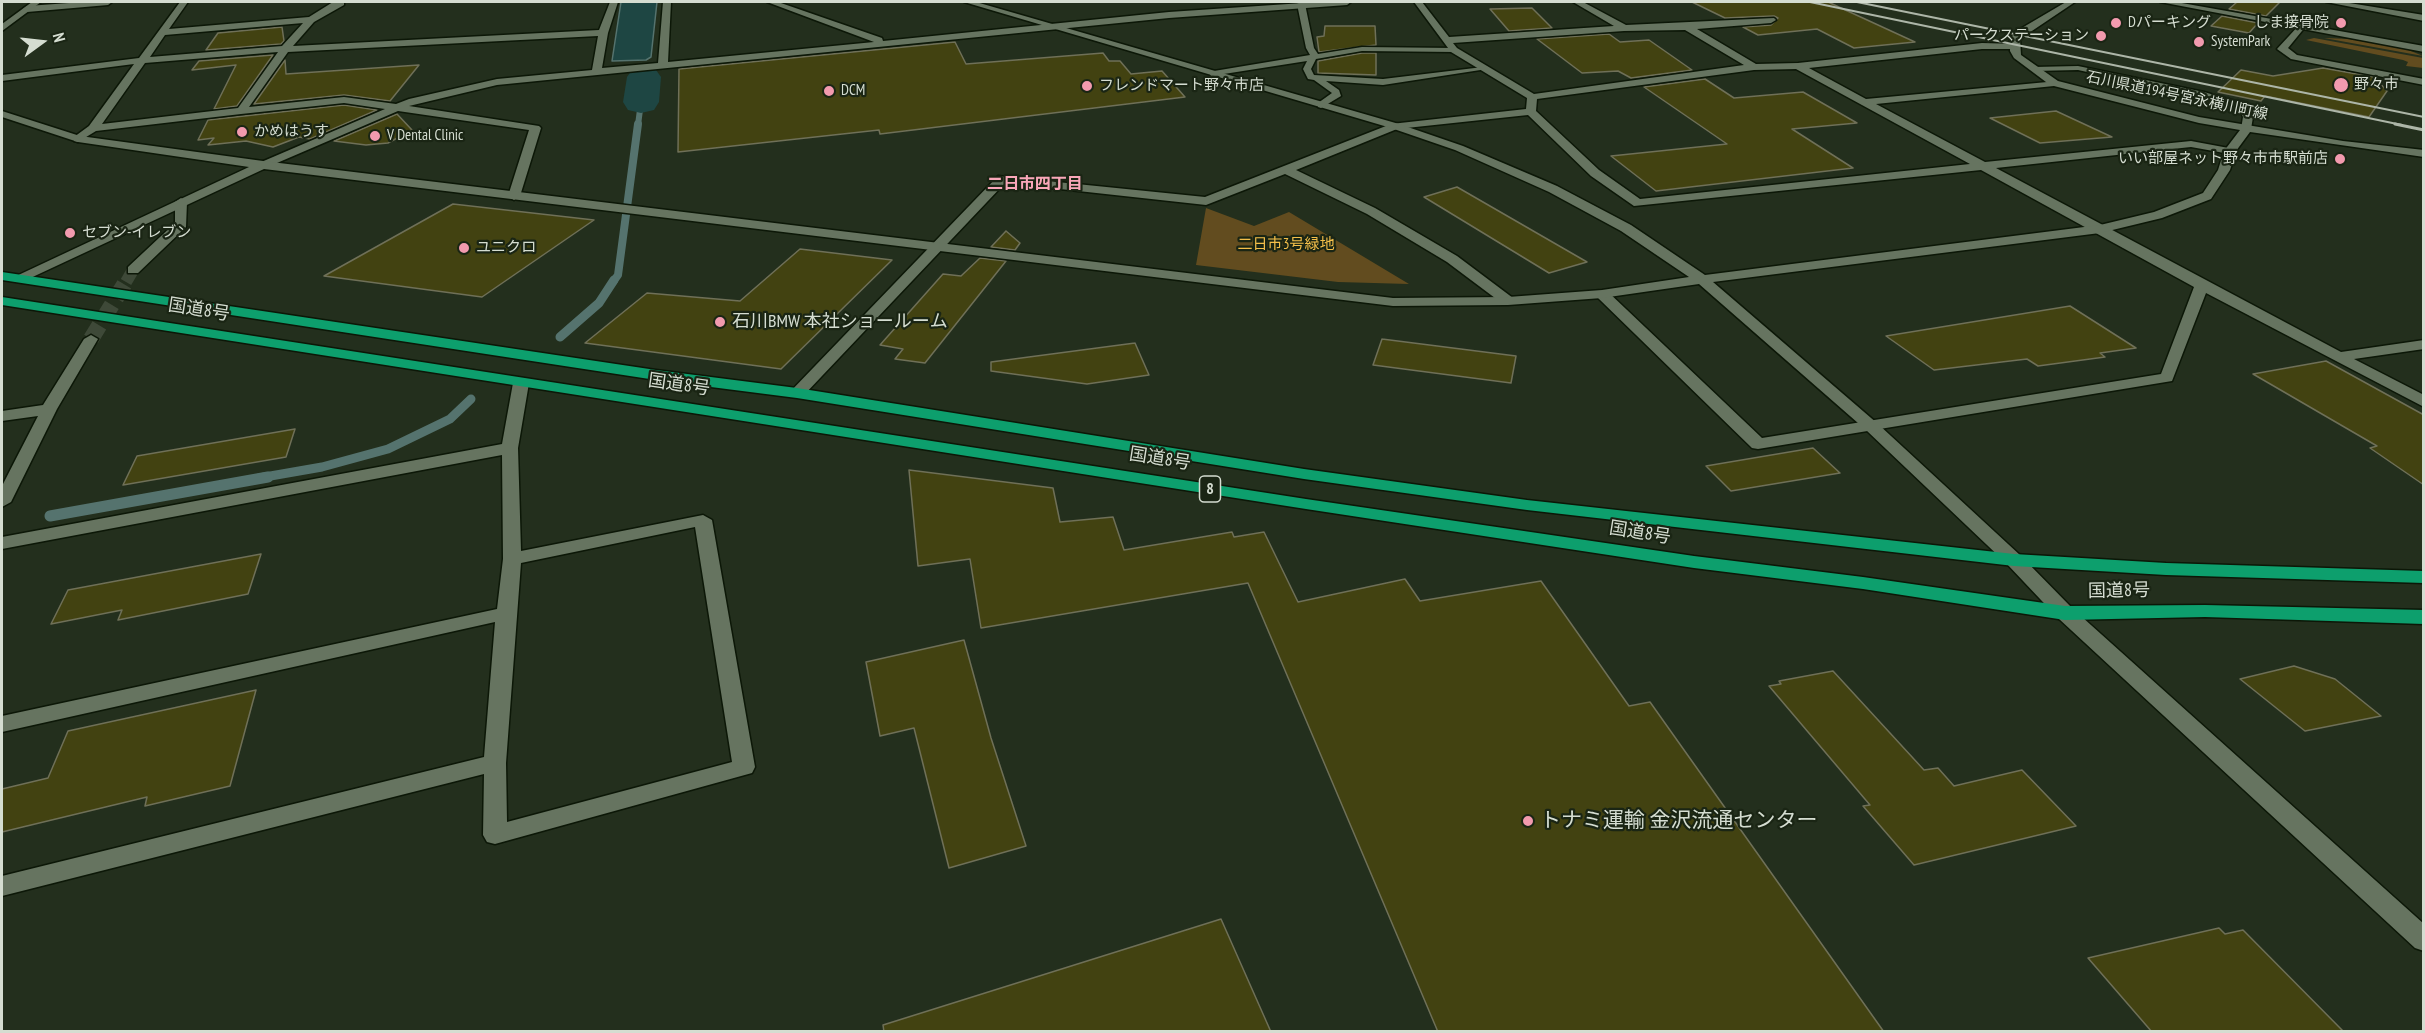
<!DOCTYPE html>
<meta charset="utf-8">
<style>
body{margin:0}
#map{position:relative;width:2425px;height:1033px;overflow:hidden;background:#232f1d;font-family:"PT Sans Narrow",sans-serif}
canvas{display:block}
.frame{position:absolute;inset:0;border:3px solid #d5ddd1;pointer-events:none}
.north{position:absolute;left:12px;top:12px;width:60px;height:60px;-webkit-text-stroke:4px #1a2514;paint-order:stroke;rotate:75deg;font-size:16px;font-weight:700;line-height:24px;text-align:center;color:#d5ddd1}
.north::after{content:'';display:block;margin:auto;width:21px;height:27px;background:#d5ddd1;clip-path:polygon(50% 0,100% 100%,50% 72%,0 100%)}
</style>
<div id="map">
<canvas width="2425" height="1033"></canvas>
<div class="frame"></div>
<div class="north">N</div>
</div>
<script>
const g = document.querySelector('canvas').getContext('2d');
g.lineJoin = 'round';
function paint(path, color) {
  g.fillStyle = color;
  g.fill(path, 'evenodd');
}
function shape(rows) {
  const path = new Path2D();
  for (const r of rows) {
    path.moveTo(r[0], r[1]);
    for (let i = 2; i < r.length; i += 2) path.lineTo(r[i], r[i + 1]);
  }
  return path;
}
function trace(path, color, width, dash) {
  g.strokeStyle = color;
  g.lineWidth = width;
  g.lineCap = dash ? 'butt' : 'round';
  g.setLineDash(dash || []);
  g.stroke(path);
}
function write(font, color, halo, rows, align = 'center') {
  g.font = font + ' "PT Sans Narrow","Noto Sans JP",sans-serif';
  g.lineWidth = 4.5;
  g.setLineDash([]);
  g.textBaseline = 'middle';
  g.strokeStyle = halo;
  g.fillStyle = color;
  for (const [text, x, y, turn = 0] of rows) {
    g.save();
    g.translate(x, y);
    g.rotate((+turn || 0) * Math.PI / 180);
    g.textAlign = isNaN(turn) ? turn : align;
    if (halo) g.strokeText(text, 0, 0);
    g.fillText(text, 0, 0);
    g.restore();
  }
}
const green = shape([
 [2314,38,2423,58,2423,68,2406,66,2408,62,2403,60,2306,40],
 [2324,38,2350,39,2406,49,2423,56],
 [1206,208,1254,226,1289,212,1409,284,1338,282,1196,265]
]);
const water = shape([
 [621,2,657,2,651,57,646,60,612,61,621,2]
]);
const streamFar3 = shape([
 [638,125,641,102]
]);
const streamFar2 = shape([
 [613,282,618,275,638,124]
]);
const streamFar1 = shape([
 [560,337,599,303,614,280],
 [259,478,322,467,388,449,450,419,471,399]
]);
const stream = shape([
 [50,516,268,477]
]);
const river = shape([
 [644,67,656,70,661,77,659,102,654,110,641,113,628,110,623,102,627,77,632,70,644,67]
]);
const building = shape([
 [1692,2,1828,2,1915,42,1854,48,1817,29,1758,35,1743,27,1771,25,1778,18,1774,16,1725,18,1692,2],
 [2237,2,2280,2,2266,16,2229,9,2237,2],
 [1532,8,1552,28,1509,31,1490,9,1532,8],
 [2222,16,2258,23,2249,33,2211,26,2222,16],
 [1325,26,1375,26,1376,45,1319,52,1317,37,1324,36,1325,26],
 [282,27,284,41,281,44,206,50,218,33,282,27],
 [1609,34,1620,42,1649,40,1692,70,1631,78,1618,71,1582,73,1537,39,1609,34],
 [955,42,966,64,1103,53,1109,61,1120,61,1131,74,1162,71,1185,97,880,134,879,130,678,152,679,69,955,42],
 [1362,53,1376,53,1376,75,1318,73,1318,61,1362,53],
 [273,55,237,106,214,109,236,65,192,70,199,61,273,55],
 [285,60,286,74,419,65,390,101,344,95,254,104,285,60],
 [2323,68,2374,77,2387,91,2369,117,2265,96,2261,101,2218,92,2241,70,2273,76,2323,68],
 [1705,79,1734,98,1803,92,1857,123,1792,129,1853,168,1656,191,1611,156,1727,144,1644,87,1705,79],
 [344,105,377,110,310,139,299,137,273,147,246,141,208,145,214,138,198,140,208,120,344,105],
 [2056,111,2112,137,2040,143,1990,118,2056,111],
 [397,114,412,130,388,143,366,145,334,141,397,114],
 [1457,187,1587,262,1549,273,1424,197,1457,187],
 [453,204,594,220,482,297,324,276,453,204],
 [1006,231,1020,243,1015,250,991,247,1006,231],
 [800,249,892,260,781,369,585,343,647,293,740,301,800,249],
 [980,258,1006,261,925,363,895,359,903,349,880,345,943,274,961,276,980,258],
 [2070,306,2136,348,2100,353,2105,357,2038,366,2027,359,1934,370,1886,336,2070,306],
 [1382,339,1516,356,1511,383,1373,365,1382,339],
 [1135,343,1149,375,1087,384,991,371,991,362,1135,343],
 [2326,361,2424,415,2424,485,2370,448,2377,446,2253,374,2326,361],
 [295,429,286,457,123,485,137,456,295,429],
 [1813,448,1840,473,1731,491,1706,466,1813,448],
 [909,470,1053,488,1060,522,1113,517,1124,550,1232,532,1234,537,1264,532,1298,602,1405,579,1420,601,1541,581,1629,706,1650,702,1884,1032,1438,1032,1248,583,981,628,970,559,918,566,909,470],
 [261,554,248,594,118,620,122,610,51,624,68,590,261,554],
 [964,640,991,738,1026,846,949,868,914,728,880,736,866,662,964,640],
 [2294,666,2335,679,2381,716,2305,731,2240,679,2294,666],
 [1833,671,1924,770,1938,768,1954,786,2022,770,2076,826,1914,865,1863,806,1870,805,1769,686,1781,684,1779,681,1833,671],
 [256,690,230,786,145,806,147,797,2,832,2,789,48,778,68,731,256,690],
 [1221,919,1271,1032,884,1032,883,1025,1221,919],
 [2219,928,2225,934,2243,930,2344,1032,2152,1032,2088,958,2219,928]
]);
const streetTunnelFar1 = shape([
 [126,282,133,270]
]);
const streetTunnel = shape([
 [91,339,127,280]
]);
const lane = shape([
 [1301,2,1305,4,1314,48,1318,54,1362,47,1454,48,1458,50,1454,52,1362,51,1316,59,1311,69,1314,75,1383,79,1483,67,1487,69,1383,85,1326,81,1339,90,1341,96,1321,108,1318,107,1318,103,1332,93,1314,80,1308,79,1303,69,1307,61,1211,76,1210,74,1214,71,1310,55,1306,48,1297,4,1301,2],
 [2078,66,2204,92,2245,104,2253,117,2251,129,2246,132,2241,129,2243,117,2239,108,2202,97,2078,70,2034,71,2030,69,2034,67,2078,66]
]);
const street = shape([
 [83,2,112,2,108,5,27,12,23,9,27,6,83,2],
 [180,2,188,2,169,29,309,17,333,2,344,2,344,5,314,22,293,46,599,30,610,2,618,2,608,33,602,68,658,63,663,2,671,2,668,62,874,42,767,2,778,2,882,38,883,41,1169,12,1318,2,1351,2,1347,5,1169,18,497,85,409,106,539,126,541,128,520,196,514,200,508,196,529,130,398,111,263,169,259,167,259,163,385,109,344,103,241,114,96,131,78,142,74,141,74,137,89,126,134,64,2,81,2,75,139,58,180,2],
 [303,23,282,46,150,57,165,35,303,23],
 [598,36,592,70,497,79,409,99,396,104,344,97,249,107,288,52,598,36],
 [278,52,238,108,102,124,145,63,278,52],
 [1414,2,1422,2,1449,37,1614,26,1573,2,1583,2,1626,25,1774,18,1776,20,1771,23,1697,29,1756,64,1798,63,1982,43,2017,44,2019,46,2014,49,1982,49,1809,68,1866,99,2058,81,2058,85,2054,86,1876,104,1985,162,2191,141,2234,149,2234,153,2230,154,2191,147,1996,168,2341,352,2424,340,2424,349,2354,359,2424,395,2424,407,2206,293,2172,381,1758,449,1752,448,1597,297,1597,291,1607,291,1762,438,2161,374,2194,287,1981,170,1634,206,1591,176,1528,115,1397,129,1296,170,1375,208,1457,256,1513,298,1513,304,1503,304,1447,262,1367,214,1285,174,1206,205,1005,183,803,396,791,396,789,393,998,176,1205,197,1391,124,1526,109,1527,98,1451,52,1414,2],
 [1685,30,1744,65,1534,94,1457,48,1453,43,1624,31,1685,30],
 [1796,69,1970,164,1640,199,1599,170,1536,111,1537,99,1754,70,1796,69],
 [2326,2,2343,2,2424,15,2424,21,2326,2],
 [2301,23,2306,26,2288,48,2297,55,2424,79,2424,85,2291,59,2277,49,2301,23],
 [181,198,187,202,186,227,138,273,128,273,128,267,175,223,175,202,181,198],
 [91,335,98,339,57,409,11,502,2,507,2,486,38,416,2,421,2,411,43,405,84,339,91,335],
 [521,378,529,383,518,448,521,551,703,515,712,520,755,767,752,773,495,844,487,842,483,835,484,774,2,896,2,876,484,757,495,622,2,732,2,716,497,609,503,559,502,455,2,549,2,537,502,444,513,383,521,378],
 [695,527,732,762,507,822,506,763,521,563,695,527]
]);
const secondary = shape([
 [32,2,41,2,2,31,2,24,32,2],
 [964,2,976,2,1399,124,1463,146,1557,186,1631,225,1705,275,2100,225,2154,212,2203,193,2218,170,2224,151,2240,130,2199,123,2050,85,2014,58,2010,51,2010,39,2015,32,2066,2,2075,2,2020,39,2021,55,2058,81,2199,117,2343,141,2424,150,2424,157,2250,132,2236,151,2230,170,2211,199,2162,218,2100,233,1713,282,1878,424,2021,556,2072,608,2424,924,2424,951,2415,948,2058,618,2007,564,1866,430,1699,284,1602,298,1508,305,1393,306,264,169,24,281,14,281,12,278,249,167,78,142,2,117,2,111,80,136,263,161,1393,298,1508,297,1602,290,1689,277,1621,231,1549,192,1455,150,1391,128,964,2],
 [2160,2,2176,2,2424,46,2424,52,2160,2]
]);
const highway = shape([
 [2,272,656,370,797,388,1304,469,1527,500,2014,554,2166,563,2424,571,2424,583,2166,575,2014,566,1527,510,1304,479,797,398,656,380,2,280,2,272],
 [2,297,1306,499,1694,556,1863,577,2065,606,2205,605,2424,610,2424,624,2205,617,2065,620,1863,589,1694,568,1306,509,2,305,2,297]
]);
const railFar1 = shape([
 [1810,2,2402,125],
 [1857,2,2424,117]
]);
const rail = shape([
 [2395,124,2424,130]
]);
const markers = [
 [2116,23,6,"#f29aae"],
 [2341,23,6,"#f29aae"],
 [2101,36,6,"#f29aae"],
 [2199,42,6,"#f29aae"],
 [2341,85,8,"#f29aae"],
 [1087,86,6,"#f29aae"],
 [829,91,6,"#f29aae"],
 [242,132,6,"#f29aae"],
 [375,136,6,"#f29aae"],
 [2340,159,6,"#f29aae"],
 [70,233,6,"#f29aae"],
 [464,248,6,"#f29aae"],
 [720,322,6,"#f29aae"],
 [1528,821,6,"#f29aae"]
];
const farPoinames = [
 ["Dパーキング",2128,23],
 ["しま接骨院",2329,23,"right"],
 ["パークステーション",2089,36,"right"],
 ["SystemPark",2211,42],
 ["野々市",2354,85],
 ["フレンドマート野々市店",1099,86],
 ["DCM",841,91],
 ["かめはうす",254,132],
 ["V Dental Clinic",387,136],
 ["いい部屋ネット野々市市駅前店",2328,159,"right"],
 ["セブン-イレブン",82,233],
 ["ユニクロ",476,248]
];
const farStreetnames = [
 ["石川県道194号宮永横川町線",2177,96,12]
];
const farParknames = [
 ["二日市3号緑地",1286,245]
];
const farNeighbourhoodnames = [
 ["二日市四丁目",1035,184]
];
const shields = [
 [1210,489,21]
];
const shieldNames = [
 ["8",1210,489]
];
const streetNames = [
 ["国道8号",199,310,9],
 ["国道8号",679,385,8],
 ["国道8号",1160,459,9],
 ["国道8号",1640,533,9],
 ["国道8号",2119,591,-1]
];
const poiNames = [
 ["石川BMW 本社ショールーム",732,322]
];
const nearPoinames = [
 ["トナミ運輸 金沢流通センター",1540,821]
];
paint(green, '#624c1f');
paint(water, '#1e4643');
trace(water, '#55736e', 1.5);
trace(streamFar3, '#55736e', 6);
trace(streamFar2, '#55736e', 8);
trace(streamFar1, '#55736e', 9);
trace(stream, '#55736e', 11);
paint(river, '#1e4643');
paint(building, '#424211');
trace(building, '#6f7058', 1.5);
trace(streetTunnelFar1, '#3e4938', 12, [12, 6]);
trace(streetTunnel, '#3e4938', 16, [16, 8]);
trace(lane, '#0c1707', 3);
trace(street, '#0c1707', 3);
trace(secondary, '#0c1707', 3);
trace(highway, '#0c1707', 3);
paint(lane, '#667460');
paint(street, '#667460');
paint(secondary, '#667460');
paint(highway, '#0d9f6d');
trace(railFar1, '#adb6a8', 2);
trace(rail, '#adb6a8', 3);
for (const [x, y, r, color] of markers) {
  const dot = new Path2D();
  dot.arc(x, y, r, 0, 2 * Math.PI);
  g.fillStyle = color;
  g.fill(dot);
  trace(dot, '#1a2514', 2);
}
write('15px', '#d5ddd1', '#1a2514', farPoinames, 'left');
write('15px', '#d5ddd1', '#1a2514', farStreetnames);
write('15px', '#f4bf4a', '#1a2514', farParknames);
write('bold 16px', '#f9a7b9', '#1a2514', farNeighbourhoodnames);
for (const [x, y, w] of shields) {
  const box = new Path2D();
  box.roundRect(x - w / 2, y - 13, w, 26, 4.5);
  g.fillStyle = '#1a2514';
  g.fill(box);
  trace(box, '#d5ddd1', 1.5);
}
write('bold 16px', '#d5ddd1', null, shieldNames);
write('18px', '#d5ddd1', '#1a2514', streetNames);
write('18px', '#d5ddd1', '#1a2514', poiNames, 'left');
write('21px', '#d5ddd1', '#1a2514', nearPoinames, 'left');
</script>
